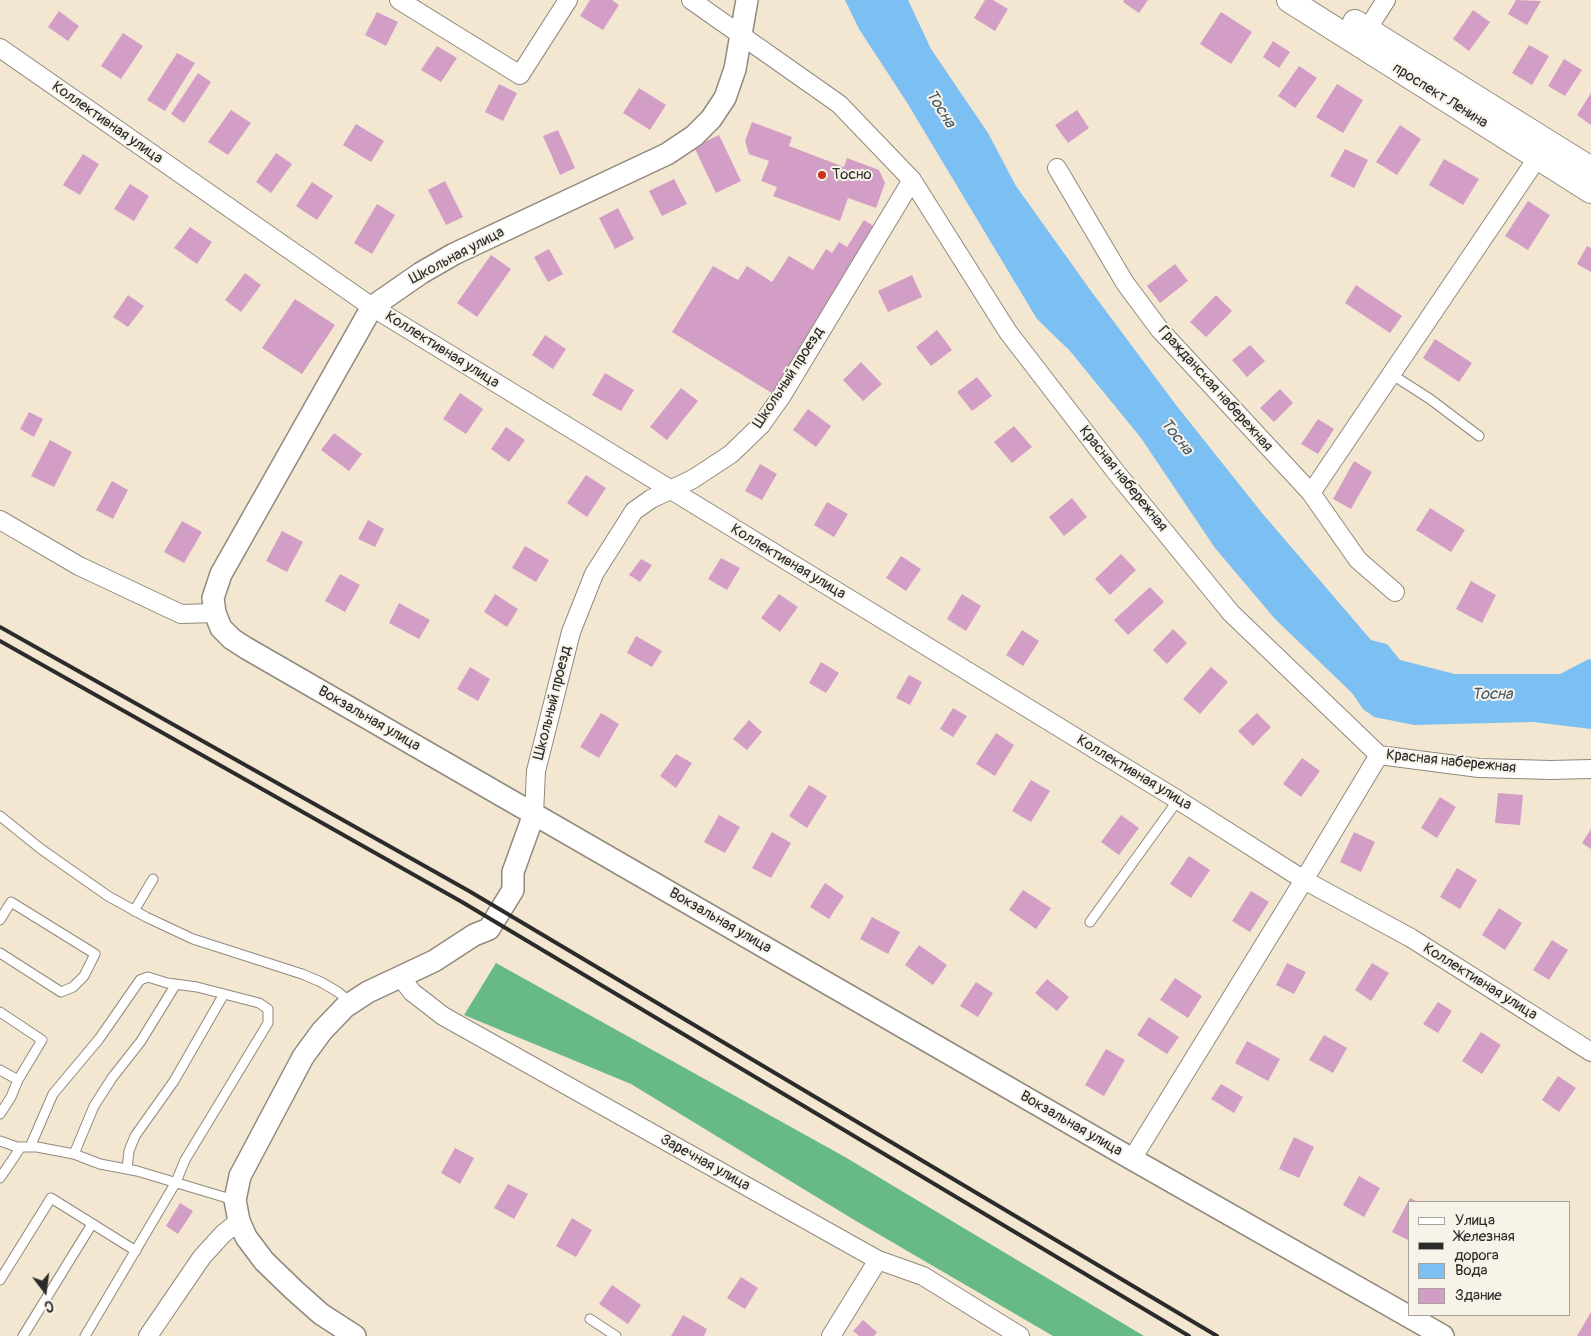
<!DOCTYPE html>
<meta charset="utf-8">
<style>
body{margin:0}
#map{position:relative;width:1591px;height:1336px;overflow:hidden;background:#f4e7d1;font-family:Pangolin,sans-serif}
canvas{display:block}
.legend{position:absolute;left:1408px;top:1201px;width:162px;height:115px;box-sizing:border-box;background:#f7f3e8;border:1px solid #a5a39c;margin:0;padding:6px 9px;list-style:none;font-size:15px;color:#2b2b2b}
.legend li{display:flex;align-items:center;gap:10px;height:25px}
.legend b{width:25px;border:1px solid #a5a39c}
.north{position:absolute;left:20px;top:1266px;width:50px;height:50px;-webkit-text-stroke:4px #f7f3e8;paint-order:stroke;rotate:165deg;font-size:14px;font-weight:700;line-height:20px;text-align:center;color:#2b2b2b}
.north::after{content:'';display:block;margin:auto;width:18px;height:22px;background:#2b2b2b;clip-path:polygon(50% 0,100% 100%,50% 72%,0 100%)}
</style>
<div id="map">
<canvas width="1591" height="1336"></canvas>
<ul class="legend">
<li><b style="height:6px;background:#fff"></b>Улица</li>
<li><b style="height:6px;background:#2b2b2b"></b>Железная дорога</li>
<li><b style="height:14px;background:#7cbff2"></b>Вода</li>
<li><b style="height:14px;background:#d39ec6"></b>Здание</li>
</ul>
<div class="north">С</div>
</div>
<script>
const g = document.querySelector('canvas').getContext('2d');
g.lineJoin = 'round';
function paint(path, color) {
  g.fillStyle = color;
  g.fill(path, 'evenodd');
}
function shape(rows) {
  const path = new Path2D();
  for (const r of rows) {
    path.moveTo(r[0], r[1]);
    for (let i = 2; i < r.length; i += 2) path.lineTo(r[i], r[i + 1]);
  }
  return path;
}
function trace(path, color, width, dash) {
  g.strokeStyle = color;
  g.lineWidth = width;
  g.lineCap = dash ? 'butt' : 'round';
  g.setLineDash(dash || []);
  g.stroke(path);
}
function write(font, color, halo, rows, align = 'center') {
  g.font = font + ' Pangolin,sans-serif';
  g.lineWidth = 4;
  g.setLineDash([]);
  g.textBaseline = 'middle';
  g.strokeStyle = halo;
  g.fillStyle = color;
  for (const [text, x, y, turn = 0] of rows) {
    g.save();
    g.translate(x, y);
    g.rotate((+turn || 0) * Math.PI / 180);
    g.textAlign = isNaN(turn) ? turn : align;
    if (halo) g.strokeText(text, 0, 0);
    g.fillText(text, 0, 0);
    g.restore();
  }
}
const forest = shape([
 [496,963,845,1157,1144,1336,1053,1336,856,1221,631,1084,464,1015]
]);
const water = shape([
 [845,0,908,0,931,49,988,133,1016,186,1091,291,1176,405,1262,513,1371,640,1387,644,1400,660,1455,674,1560,674,1589,659,1591,660,1591,729,1533,722,1414,725,1374,717,1363,709,1352,693,1275,619,1215,548,1141,438,1070,351,1037,319,906,101,859,29]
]);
const building = shape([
 [590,0,612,0,619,5,603,30,580,16],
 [985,0,993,0,1008,9,995,31,974,18],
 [1124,0,1148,0,1139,13,1123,2],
 [1516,0,1541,1,1527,25,1508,14],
 [1473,10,1490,22,1469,51,1453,39],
 [59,11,79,26,68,41,48,27],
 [377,12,398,22,386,46,365,35],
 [1221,12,1252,32,1231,64,1200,44],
 [123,33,143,46,121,79,101,66],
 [1273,41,1290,52,1279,68,1263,57],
 [1529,45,1549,56,1532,85,1512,73],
 [437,46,457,58,441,82,421,70],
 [177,53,195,63,165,111,147,100],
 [1564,59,1582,70,1565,96,1548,86],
 [1299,66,1317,78,1295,108,1278,96],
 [198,73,211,82,184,123,171,114],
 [499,84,517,93,503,121,485,112],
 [1337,84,1363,100,1343,133,1316,117],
 [639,88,666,105,650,130,623,113],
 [1591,93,1591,125,1577,115],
 [231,110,251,123,228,155,208,142],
 [1077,110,1089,128,1068,143,1055,125],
 [752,122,792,137,789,146,844,167,847,158,879,170,885,183,876,208,848,198,840,221,773,196,777,187,761,181,769,161,749,154,745,141],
 [356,124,384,141,371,162,343,145],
 [1400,125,1421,139,1397,175,1376,162],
 [558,130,575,168,560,175,543,136],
 [719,135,741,181,716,193,694,147],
 [1345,149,1368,160,1354,188,1330,176],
 [276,153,292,164,271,193,256,182],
 [83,154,99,164,80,195,63,185],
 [1444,159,1479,179,1463,205,1429,185],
 [674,179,687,204,662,216,649,191],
 [445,181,463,217,446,225,428,190],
 [312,182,333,196,317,220,296,206],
 [130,184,149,196,134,221,114,209],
 [1528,201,1550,215,1528,250,1505,236],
 [377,204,395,215,372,254,354,243],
 [618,208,634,239,615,249,599,218],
 [864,220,878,229,775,395,672,332,713,266,738,280,747,266,772,282,789,256,813,270,826,249,832,253,839,242,847,247],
 [190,227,212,242,197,264,174,248],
 [1587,246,1591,248,1591,272,1577,264],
 [549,249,563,274,548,282,534,257],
 [491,255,511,269,477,317,457,303],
 [1175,264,1188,281,1160,303,1147,286],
 [245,273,261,285,241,312,225,300],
 [912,275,922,297,888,312,878,291],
 [1356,285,1402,316,1390,333,1345,303],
 [128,295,144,306,128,327,113,317],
 [1216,295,1232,311,1206,337,1190,322],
 [295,299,335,325,302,374,262,348],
 [937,330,952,350,931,366,916,347],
 [545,335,566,349,553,369,532,355],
 [1435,339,1472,363,1459,382,1423,358],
 [1250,345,1265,361,1247,377,1232,360],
 [861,362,882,384,863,401,843,380],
 [605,373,634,390,621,411,592,395],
 [977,377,992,396,972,411,957,392],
 [681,388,698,401,667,440,650,427],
 [1280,389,1293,403,1274,422,1260,408],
 [460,393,483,409,466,434,443,419],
 [808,409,831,426,816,447,793,430],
 [29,412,43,419,34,437,20,429],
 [1318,419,1334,429,1318,454,1301,444],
 [1014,426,1032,447,1012,463,994,442],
 [506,427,525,440,509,462,491,449],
 [334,433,362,454,349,471,321,450],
 [50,440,72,452,54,487,31,476],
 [1354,461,1372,472,1351,509,1333,499],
 [760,464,777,474,762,500,745,491],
 [586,475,606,488,587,517,567,503],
 [112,481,128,490,113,519,96,510],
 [1072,498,1087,517,1064,536,1049,517],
 [827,502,848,514,834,537,814,525],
 [1430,508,1465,530,1451,552,1416,530],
 [368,520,384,529,375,547,358,539],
 [182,521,202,532,184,563,164,552],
 [282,531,303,542,287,572,266,561],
 [525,546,549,560,536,582,512,568],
 [1121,554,1136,570,1110,595,1095,579],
 [901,556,921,569,906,591,886,578],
 [721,558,740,568,727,590,708,579],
 [641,559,652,565,640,582,629,575],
 [340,574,360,585,345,612,325,601],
 [1471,581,1496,595,1482,623,1456,609],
 [1150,587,1164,602,1128,635,1114,620],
 [495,594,518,609,507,627,484,612],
 [779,594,798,607,780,632,761,618],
 [962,594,981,606,966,631,947,619],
 [399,603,430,620,419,639,389,623],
 [1173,629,1187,643,1167,664,1153,650],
 [1022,630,1039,641,1023,666,1006,655],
 [636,636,662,651,652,667,627,653],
 [821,662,839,673,826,693,809,683],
 [470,667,490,679,478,701,457,689],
 [1211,667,1228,682,1200,714,1183,699],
 [909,675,922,682,910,705,896,698],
 [953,708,967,716,953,737,940,729],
 [601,713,619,724,599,758,580,747],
 [1257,713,1271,727,1253,746,1238,731],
 [749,720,762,732,747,750,733,739],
 [996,733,1014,745,995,776,976,764],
 [676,754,692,763,676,788,660,776],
 [1302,758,1320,771,1301,797,1283,784],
 [1031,780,1050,791,1031,822,1012,811],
 [809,785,827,796,807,828,789,816],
 [1498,793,1523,795,1520,825,1495,823],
 [1440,797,1456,807,1437,838,1421,828],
 [719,815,740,827,725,853,704,842],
 [1121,815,1139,828,1119,855,1101,842],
 [1591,829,1591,849,1582,843],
 [772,832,791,843,771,878,752,868],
 [1354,832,1375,842,1361,872,1340,862],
 [1189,856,1210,870,1191,898,1170,884],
 [1457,868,1477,880,1460,909,1440,897],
 [825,883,844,896,829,919,810,907],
 [1023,890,1051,908,1036,929,1009,910],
 [1251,891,1269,902,1250,932,1232,921],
 [1499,908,1522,923,1505,950,1482,935],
 [872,917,900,932,888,954,860,939],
 [1552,940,1568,950,1549,980,1533,970],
 [919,945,947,965,933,985,905,965],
 [1287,963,1306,972,1294,994,1276,985],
 [1372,963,1389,973,1371,1001,1355,990],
 [1175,978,1202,996,1188,1018,1160,1000],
 [1047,979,1069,997,1057,1011,1035,993],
 [976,982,993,993,978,1017,960,1006],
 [1438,1002,1452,1011,1438,1033,1423,1024],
 [1149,1017,1179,1037,1167,1054,1137,1035],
 [1481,1032,1501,1045,1482,1074,1462,1061],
 [1324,1035,1347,1048,1333,1073,1309,1060],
 [1247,1041,1280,1059,1268,1081,1235,1063],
 [1106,1049,1125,1060,1104,1096,1085,1085],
 [1558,1076,1576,1088,1559,1112,1542,1100],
 [1221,1084,1243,1097,1234,1113,1211,1099],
 [1294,1137,1314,1147,1299,1178,1279,1169],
 [455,1148,474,1158,460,1184,441,1173],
 [1359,1176,1380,1188,1364,1217,1343,1205],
 [508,1184,528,1194,514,1219,494,1208],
 [1410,1198,1418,1202,1410,1202,1410,1241,1392,1232],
 [180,1203,193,1211,178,1234,166,1226],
 [572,1218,592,1230,576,1257,556,1246],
 [741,1277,758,1288,745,1309,727,1298],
 [612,1285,641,1305,628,1324,599,1304],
 [1591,1312,1591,1336,1577,1336],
 [683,1315,707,1329,704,1336,671,1336],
 [863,1320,877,1332,874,1336,859,1336,853,1331]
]);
const service = shape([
 [1391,374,1430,399,1479,436],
 [0,816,41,849,108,896,146,917,193,939,302,974,321,982,338,992,351,1003],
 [134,911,153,879],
 [0,920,11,902,95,954,84,976,73,987,61,992,0,953],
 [1090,922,1178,800],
 [0,1012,42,1040,18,1080,11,1097,0,1114],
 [0,1070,18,1080],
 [0,1141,17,1147,37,1147,74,1154,100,1164,137,1171,234,1200],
 [30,1147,53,1094,99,1039,140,980,148,977,167,983,197,987,259,1003,268,1009,268,1023,185,1160,176,1182,85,1336],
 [74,1154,94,1106,112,1078,141,1041,176,984],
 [127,1169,129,1151,135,1136,174,1081,224,994],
 [0,1178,21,1147],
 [0,1280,51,1198,136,1251],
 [590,1319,616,1336],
 [23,1336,92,1224]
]);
const minor = shape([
 [399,0,520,75,568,0],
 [691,0,839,104,912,180,1008,332,1115,471,1231,613,1379,755,1479,768,1551,770,1591,769],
 [1361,39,1386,0],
 [0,48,372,307,1178,800,1304,880,1411,938,1591,1052],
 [1057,168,1125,283,1160,330,1311,493,1358,560,1395,592],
 [1311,493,1538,157],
 [0,520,79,566,181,614,215,613],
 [534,814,536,771,571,632,594,574,634,511,651,499,693,479,731,454,761,425,781,397,912,180],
 [400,976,412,992,443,1016,878,1260,923,1276,1020,1336],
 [1132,1159,1304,880,1379,755],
 [148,1336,202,1257,223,1234,239,1221],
 [831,1336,878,1260]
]);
const tertiary = shape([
 [747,0,735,69,725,98,711,119,694,136,667,154,454,254,421,273,372,307,221,574,213,598,215,613,221,628,232,639,246,648,1132,1159,1443,1336],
 [355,1336,321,1314,294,1290,264,1261,246,1237,239,1221,235,1200,240,1176,303,1057,322,1031,345,1007,368,992,434,961,474,935,489,929,513,890,513,872,534,814]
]);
const secondary = shape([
 [1289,0,1591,191],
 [1355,22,1591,169]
]);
const rail = shape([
 [0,627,469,891,1217,1336],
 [0,641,462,902,1189,1336]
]);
const markers = [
 [822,175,5,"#c8321e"]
];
const streetNames = [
 ["проспект Ленина",1440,96,32],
 ["Коллективная улица",107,123,35],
 ["Школьная улица",457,256,-28],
 ["Коллективная улица",442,350,32],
 ["Школьный проезд",789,378,-57],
 ["Гражданская набережная",1215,389,48],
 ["Красная набережная",1123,479,51],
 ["Коллективная улица",788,562,31],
 ["Школьный проезд",553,703,-76],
 ["Вокзальная улица",369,719,30],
 ["Красная набережная",1451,762,6],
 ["Коллективная улица",1134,773,31],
 ["Вокзальная улица",720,921,30],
 ["Коллективная улица",1480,982,32],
 ["Вокзальная улица",1071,1124,30],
 ["Заречная улица",705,1163,29]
];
const poiNames = [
 ["Тосно",832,175]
];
const waterNames = [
 ["Тосна",940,109,58],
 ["Тосна",1176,437,52],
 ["Тосна",1492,695]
];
paint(forest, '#67ba87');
paint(water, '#7cbff2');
paint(building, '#d39ec6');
trace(service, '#90897e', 11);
trace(minor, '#90897e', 20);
trace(tertiary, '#90897e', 24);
trace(secondary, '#90897e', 26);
trace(service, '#fff', 9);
trace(minor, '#fff', 18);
trace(tertiary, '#fff', 21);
trace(secondary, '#fff', 24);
trace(rail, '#2b2b2b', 4);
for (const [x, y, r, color] of markers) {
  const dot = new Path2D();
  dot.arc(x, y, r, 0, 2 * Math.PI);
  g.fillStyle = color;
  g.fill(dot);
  trace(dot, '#f7f3e8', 2);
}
write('15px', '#2b2b2b', '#f7f3e8', streetNames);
write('15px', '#2b2b2b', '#f7f3e8', poiNames, 'left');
write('italic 16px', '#435767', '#f7f3e8', waterNames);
</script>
